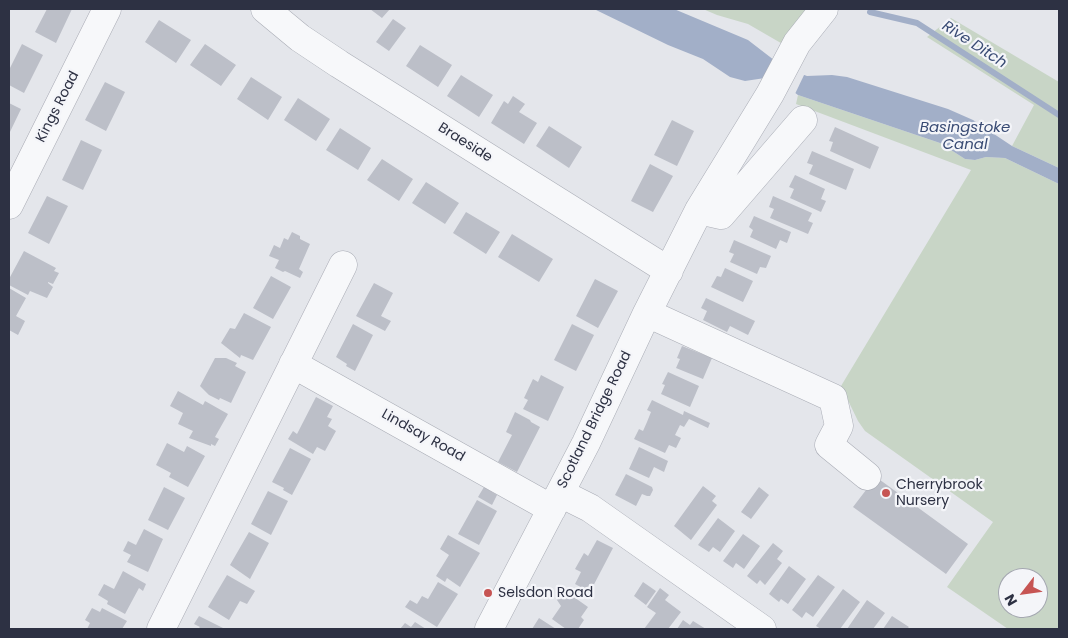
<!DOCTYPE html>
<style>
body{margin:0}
#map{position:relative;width:1068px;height:638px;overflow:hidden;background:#e4e6eb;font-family:Poppins,sans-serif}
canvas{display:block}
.frame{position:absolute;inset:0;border:10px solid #2d3143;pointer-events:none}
.north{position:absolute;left:998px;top:568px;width:50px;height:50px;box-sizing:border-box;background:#f4f5f9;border:1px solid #a4a7b0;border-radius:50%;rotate:240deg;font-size:14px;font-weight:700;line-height:20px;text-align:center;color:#2d3143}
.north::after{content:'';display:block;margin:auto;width:18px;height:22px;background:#c65453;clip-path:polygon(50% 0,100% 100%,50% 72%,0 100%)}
</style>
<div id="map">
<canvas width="1068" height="638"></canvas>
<div class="frame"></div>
<div class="north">N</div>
</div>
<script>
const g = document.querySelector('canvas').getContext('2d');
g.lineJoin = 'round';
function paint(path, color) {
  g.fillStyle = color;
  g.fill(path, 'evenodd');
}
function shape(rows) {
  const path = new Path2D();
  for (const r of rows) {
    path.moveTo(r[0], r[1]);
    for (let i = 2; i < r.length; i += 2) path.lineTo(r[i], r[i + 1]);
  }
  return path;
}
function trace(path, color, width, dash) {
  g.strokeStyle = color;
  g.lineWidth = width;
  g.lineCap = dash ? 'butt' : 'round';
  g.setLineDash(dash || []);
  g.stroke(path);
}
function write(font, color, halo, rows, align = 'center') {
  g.font = font + ' Poppins,sans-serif';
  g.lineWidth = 4.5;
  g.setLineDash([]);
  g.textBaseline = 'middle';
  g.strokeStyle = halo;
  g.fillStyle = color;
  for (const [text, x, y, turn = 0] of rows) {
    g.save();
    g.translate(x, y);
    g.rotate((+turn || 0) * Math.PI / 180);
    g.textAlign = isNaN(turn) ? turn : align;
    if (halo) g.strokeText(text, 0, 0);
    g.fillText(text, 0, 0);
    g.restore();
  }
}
const green = shape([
 [703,9,814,9,786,46,748,24,717,15],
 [951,18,1059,82,1059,168,1012,146,1034,105,927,37],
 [798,95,940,143,965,159,975,160,986,157,1005,158,1059,184,1059,629,1008,629,947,587,993,522,865,431,858,421,841,386,971,170,796,104],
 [1008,578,1038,578,1038,608,1008,608]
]);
const water = shape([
 [594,9,674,9,748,40,783,67,807,76,832,75,847,77,948,109,973,120,1012,146,1059,168,1059,184,1005,158,986,157,975,160,965,159,940,143,798,95,777,80,765,78,745,81,730,77,703,59,668,45]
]);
const pier = shape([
 [784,65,805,73,794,96,776,82]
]);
const stream = shape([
 [870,12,917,23,1059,115]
]);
const building = shape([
 [47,9,72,9,56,43,35,32],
 [370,9,390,9,382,18],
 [393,19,406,28,389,51,376,42],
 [159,20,191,40,176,63,145,42],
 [22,44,43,55,24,93,9,85,9,70],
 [205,44,236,65,221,86,190,65],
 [420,45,452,65,438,87,406,66],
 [461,75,493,95,479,117,447,96],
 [251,77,282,97,268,120,237,99],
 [105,82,125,92,106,131,85,120],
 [513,96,525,104,519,112,537,123,524,144,491,123,504,101,508,104],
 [298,98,330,119,316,141,284,120],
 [9,103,21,109,9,134],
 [672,120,694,131,677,166,654,155],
 [549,126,582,147,569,168,536,146],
 [835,127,879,147,870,169,830,151,833,142,829,141],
 [340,128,371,148,358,170,326,150],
 [81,140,102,150,83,190,62,180],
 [812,151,854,169,846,190,809,174,813,165,807,163],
 [382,159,413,179,399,201,367,180],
 [650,164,673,176,653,212,631,201],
 [795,175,825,189,821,199,826,201,821,212,790,198,794,189,789,187],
 [426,182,459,203,445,224,412,203],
 [47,196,68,206,49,244,28,233],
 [773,196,812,213,808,221,813,223,808,234,770,218,774,209,769,207],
 [466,212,500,232,486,254,453,233],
 [754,216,791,232,787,243,780,240,776,249,750,237,753,230,749,227],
 [292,232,300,236,300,239,310,244,299,269,303,272,300,278,285,271,283,272,275,268,279,260,269,256,274,245,280,248,284,238,288,240],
 [512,234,553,259,539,282,498,257],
 [734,240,771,256,766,268,760,267,757,274,730,262,734,254,729,252],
 [24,251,56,268,54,271,59,273,53,284,48,282,48,283,53,287,47,298,30,291,28,295,9,285,9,279],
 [725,268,753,281,743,302,711,287,717,276,721,277],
 [271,276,291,287,273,319,253,308],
 [595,279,618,291,598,328,576,316],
 [374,283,393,293,381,316,391,321,385,331,356,316],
 [9,288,26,298,16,316,25,321,18,335,9,330],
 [706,298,755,321,748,335,730,326,727,332,703,320,707,311,701,308],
 [244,313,271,327,253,360,241,355,240,358,221,343,230,328,235,329],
 [353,324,373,335,355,371,346,366,347,364,336,357],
 [572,324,594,335,576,371,554,360],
 [682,346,712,358,703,379,676,368,680,359,677,358],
 [215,358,226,358,237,363,235,366,246,372,231,403,220,398,219,400,209,395,200,386],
 [668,372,699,386,690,407,661,394,665,385,662,384],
 [541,375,564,387,548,421,523,409,528,400,524,398,533,379,538,382],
 [178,391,203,405,205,401,228,414,215,437,219,439,215,446,211,444,211,446,189,438,193,431,178,424,183,413,170,406],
 [316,397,333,406,327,417,332,419,328,426,336,431,325,451,317,447,313,454,288,439,293,431,297,434],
 [652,400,683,415,684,411,710,423,708,428,689,419,684,427,680,425,675,435,681,438,676,448,669,445,665,453,634,439,639,429,643,431,647,422,651,412,647,410],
 [515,412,530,420,531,422,540,427,517,472,498,462,512,435,506,432],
 [167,443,184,452,187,446,205,456,188,487,169,477,171,473,156,465],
 [639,447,668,461,664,472,654,467,649,478,629,469],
 [290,448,311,459,292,495,283,490,284,488,272,482],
 [626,474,652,487,653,490,650,496,647,496,642,494,636,506,615,495],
 [876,477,968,544,946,574,853,507],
 [703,486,716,496,712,501,717,505,691,540,674,526],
 [164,487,185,498,168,530,148,520],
 [484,487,497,495,492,505,478,497],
 [759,487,769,495,751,519,741,512],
 [268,491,288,501,271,535,251,524],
 [477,500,497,511,479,545,458,534],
 [718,518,735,531,720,552,713,547,709,552,698,545],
 [144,529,163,539,148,572,127,562,131,555,123,551,128,541,136,545],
 [249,532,269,543,250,579,230,565],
 [743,534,760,546,744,569,736,563,733,568,723,561],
 [448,535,480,553,460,587,447,578,445,582,436,576,449,555,440,549],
 [597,540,613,548,590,592,575,584,581,572,575,569,584,553,588,556],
 [773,543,783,551,777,559,782,563,765,585,760,580,757,584,747,576],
 [789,566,806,579,788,604,781,599,779,602,769,594],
 [123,571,146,584,143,591,139,588,125,614,107,604,108,601,98,595,104,584,114,589],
 [227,575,255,591,247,604,240,601,229,620,208,607],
 [818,575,835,587,813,617,806,612,802,618,792,610],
 [438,582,458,594,437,627,405,607,410,600,417,604,422,596,428,599],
 [643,582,656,591,646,605,634,596],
 [660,588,669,595,665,600,681,612,668,629,644,629,656,613,647,607],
 [843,589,860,602,840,629,821,629,816,626],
 [564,590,588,607,581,617,584,620,578,629,566,629,552,619,561,606,557,600],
 [867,600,885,613,873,629,847,629],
 [92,608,100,612,102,608,127,621,122,629,87,629,90,623,85,620],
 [199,616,225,629,198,629,200,627,194,624],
 [892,616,909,627,907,629,883,629],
 [539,618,556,629,532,629],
 [683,620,690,625,693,621,706,629,677,629],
 [415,622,426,629,400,629,405,623,411,627]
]);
const minor = shape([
 [265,9,300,38,339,64,669,271],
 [9,205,107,9],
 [699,210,721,215,803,120],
 [647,313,833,398,839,426,829,445,867,476],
 [293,364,552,509],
 [560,493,590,508,762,629],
 [161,629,343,265],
 [489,629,586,443,647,313,699,210,770,94,797,43,824,9]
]);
const markers = [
 [886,493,5,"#c65453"],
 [488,593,5,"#c65453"]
];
const streetNames = [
 ["Kings Road",58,107,-63],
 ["Braeside",465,143,32],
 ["Scotland Bridge Road",595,420,-64],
 ["Lindsay Road",423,436,29]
];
const poiNames = [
 ["Cherrybrook",896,485],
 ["Nursery",896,501],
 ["Selsdon Road",498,593]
];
const waterNames = [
 ["Rive Ditch",974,45,33],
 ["Basingstoke",965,128],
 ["Canal",965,145]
];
paint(green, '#c8d5c6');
paint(water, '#a2afc8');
paint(pier, '#e4e6eb');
trace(stream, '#a2afc8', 6);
paint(building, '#bcbfc8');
trace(minor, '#a9acb5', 29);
trace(minor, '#f7f8fa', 28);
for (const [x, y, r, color] of markers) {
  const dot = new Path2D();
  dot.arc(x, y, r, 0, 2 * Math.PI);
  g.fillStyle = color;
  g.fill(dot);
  trace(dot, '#f4f5f9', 2);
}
write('14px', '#2d3143', '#f4f5f9', streetNames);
write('14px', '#2d3143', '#f4f5f9', poiNames, 'left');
write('italic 15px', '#394b74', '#f4f5f9', waterNames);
</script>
